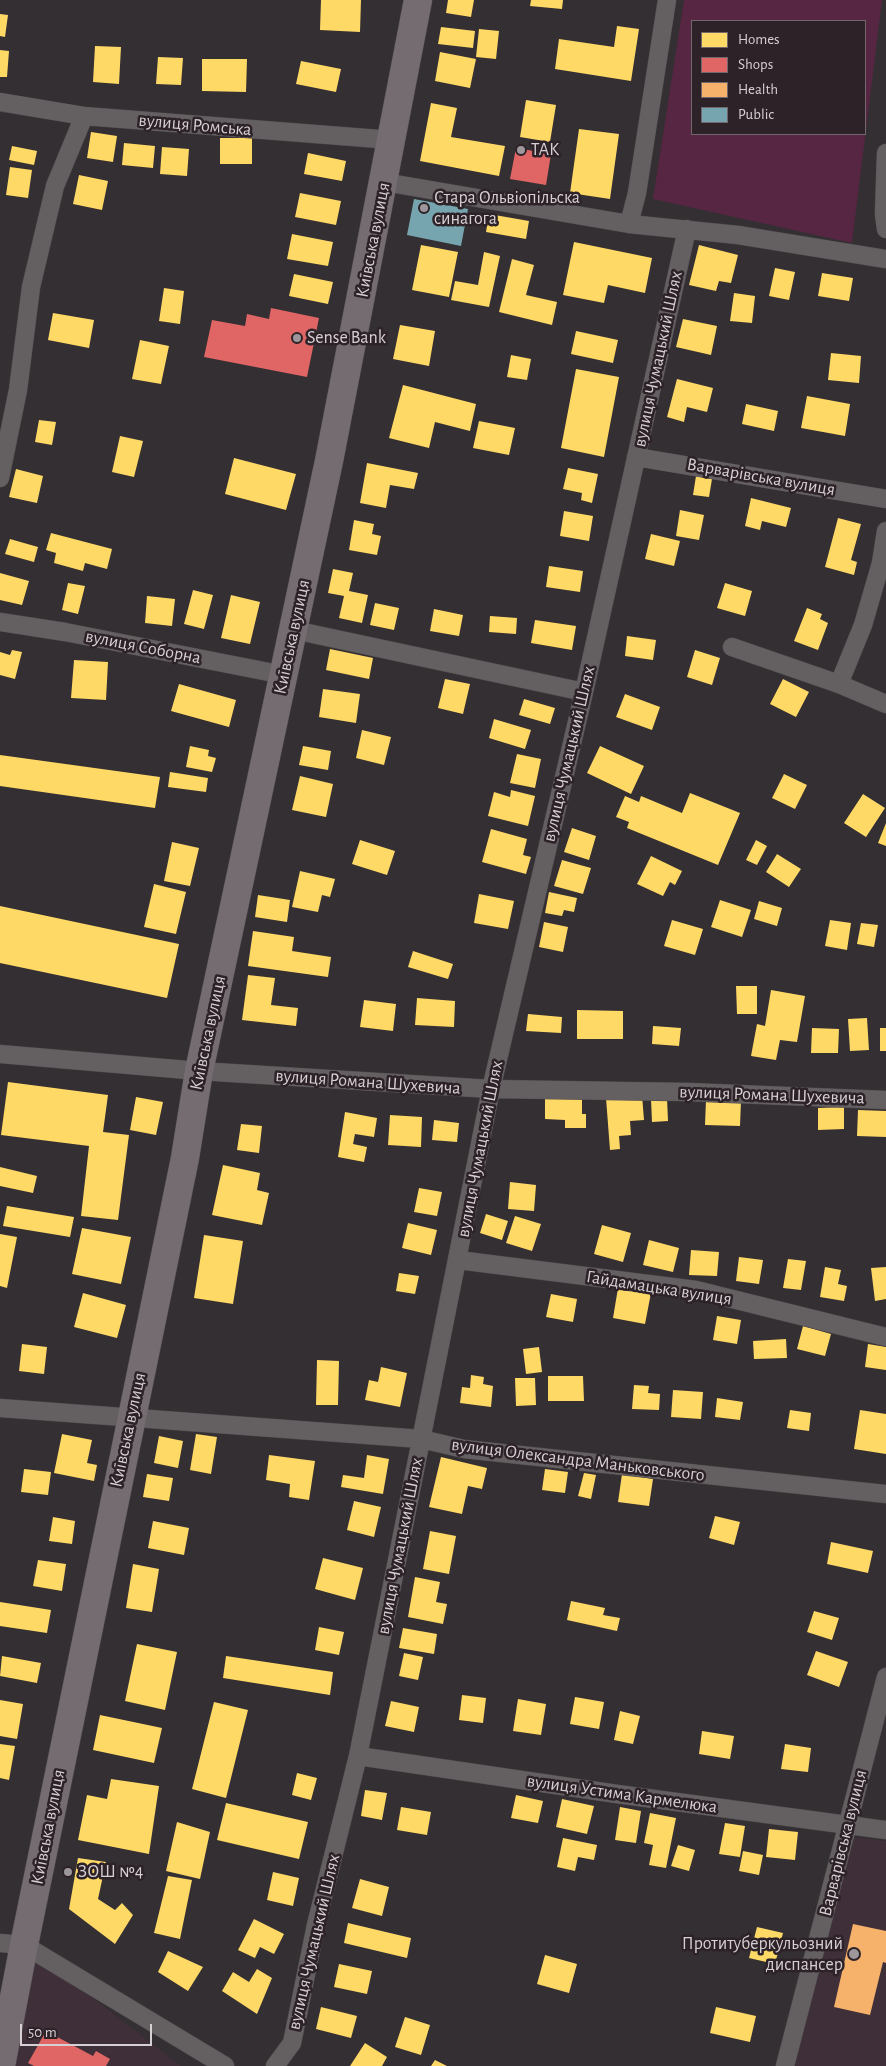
<!DOCTYPE html>
<meta charset="utf-8">
<style>
body{margin:0}
#map{position:relative;width:886px;height:2066px;overflow:hidden;background:#342f32;font-family:"Alegreya Sans",sans-serif}
canvas{display:block}
.legend{position:absolute;left:691px;top:20px;width:175px;height:115px;box-sizing:border-box;background:#2d2228;border:1px solid #71676c;margin:0;padding:6px 9px;list-style:none;font-size:15px;color:#d6cfd3}
.legend li{display:flex;align-items:center;gap:10px;height:25px}
.legend b{width:25px;border:1px solid #71676c}
.scale{position:absolute;left:20px;top:2024px;width:132px;height:22px;box-sizing:border-box;border:2px solid #d6cfd3;border-top:0;padding-left:6px;font-size:15px;line-height:18px;white-space:nowrap;color:#d6cfd3;-webkit-text-stroke:4px #2d2228;paint-order:stroke}
</style>
<div id="map">
<canvas width="886" height="2066"></canvas>
<ul class="legend">
<li><b style="height:14px;background:#ffd966"></b>Homes</li>
<li><b style="height:14px;background:#e06666"></b>Shops</li>
<li><b style="height:14px;background:#f6b26b"></b>Health</li>
<li><b style="height:14px;background:#76a5af"></b>Public</li>
</ul>
<div class="scale">50 m</div>
</div>
<script>
const g = document.querySelector('canvas').getContext('2d');
g.lineJoin = 'round';
function paint(path, color) {
  g.fillStyle = color;
  g.fill(path, 'evenodd');
}
function shape(rows) {
  const path = new Path2D();
  for (const r of rows) {
    path.moveTo(r[0], r[1]);
    for (let i = 2; i < r.length; i += 2) path.lineTo(r[i], r[i + 1]);
  }
  return path;
}
function trace(path, color, width, dash) {
  g.strokeStyle = color;
  g.lineWidth = width;
  g.lineCap = dash ? 'butt' : 'round';
  g.setLineDash(dash || []);
  g.stroke(path);
}
function write(font, color, halo, rows, align = 'center') {
  g.font = font + ' "Alegreya Sans",sans-serif';
  g.lineWidth = 5;
  g.setLineDash([]);
  g.textBaseline = 'middle';
  g.strokeStyle = halo;
  g.fillStyle = color;
  for (const [text, x, y, turn = 0] of rows) {
    g.save();
    g.translate(x, y);
    g.rotate((+turn || 0) * Math.PI / 180);
    g.textAlign = isNaN(turn) ? turn : align;
    if (halo) g.strokeText(text, 0, 0);
    g.fillText(text, 0, 0);
    g.restore();
  }
}
const built = shape([
 [852,1837,886,1841,886,2066,795,2066],
 [24,1945,181,2066,1,2066]
]);
const green = shape([
 [684,0,882,0,852,243,653,199],
 [692,21,865,21,865,134,692,134]
]);
const homes = shape([
 [321,0,361,0,360,32,320,30],
 [448,0,474,0,471,17,446,13],
 [531,0,563,0,562,9,530,6],
 [0,14,8,15,5,37,0,36],
 [617,26,639,29,631,81,555,69,559,39,614,47],
 [441,27,475,31,473,48,438,44],
 [479,29,499,31,496,59,476,57],
 [95,46,121,47,119,84,93,82],
 [0,50,9,51,7,77,0,77],
 [440,52,476,59,470,88,435,81],
 [158,57,183,58,181,85,156,84],
 [202,59,247,59,246,92,202,91],
 [301,61,341,69,336,92,296,84],
 [526,100,556,105,550,142,520,137],
 [431,103,457,108,451,137,505,146,499,176,420,161],
 [579,129,619,134,610,199,570,193],
 [91,132,117,136,113,162,87,158],
 [220,138,252,138,252,164,220,164],
 [124,143,155,146,153,168,122,165],
 [12,146,37,151,34,165,9,160],
 [162,147,189,149,187,176,160,174],
 [308,153,346,161,342,181,304,174],
 [10,167,32,170,28,198,6,195],
 [79,175,108,181,102,210,73,204],
 [300,193,341,201,336,225,295,217],
 [489,214,529,221,526,239,486,232],
 [292,234,333,242,328,266,287,259],
 [574,242,652,258,645,293,608,285,604,303,563,295],
 [421,245,458,252,449,297,412,290],
 [699,245,738,255,731,283,719,281,716,291,689,285],
 [484,252,500,256,489,307,451,300,455,281,478,285],
 [512,259,534,265,526,295,557,302,552,325,499,312],
 [775,268,795,272,789,300,769,296],
 [822,273,853,278,849,301,818,296],
 [294,274,333,282,328,304,289,296],
 [164,288,184,291,180,324,159,321],
 [734,293,755,296,752,323,730,321],
 [53,313,94,320,89,348,48,340],
 [683,319,717,326,711,355,676,347],
 [400,325,435,331,429,366,393,359],
 [576,331,618,340,613,363,571,354],
 [140,340,169,346,161,384,132,379],
 [831,353,861,356,859,383,828,380],
 [511,355,531,359,527,380,507,377],
 [576,369,619,377,604,457,561,448],
 [677,379,713,388,707,412,687,407,684,422,667,417],
 [403,385,476,404,470,431,435,422,429,448,389,438],
 [807,396,850,404,845,436,801,428],
 [746,404,778,411,774,431,742,424],
 [39,420,56,422,52,445,35,442],
 [479,421,515,428,509,455,473,448],
 [120,436,143,441,134,477,112,472],
 [234,458,296,474,286,510,225,494],
 [367,463,418,473,414,489,390,485,386,508,360,503],
 [568,468,598,474,592,503,581,500,582,493,563,489],
 [16,469,43,476,37,503,9,497],
 [696,476,712,479,709,497,693,495],
 [751,498,791,508,786,527,762,521,760,530,745,526],
 [680,510,704,515,699,540,676,536],
 [564,511,593,516,589,541,560,536],
 [838,518,861,524,851,560,857,562,854,575,825,567],
 [354,520,374,524,372,534,381,536,377,555,349,550],
 [51,533,112,549,107,569,85,563,83,571,54,563,56,553,46,550],
 [651,534,680,541,674,566,645,559],
 [10,539,38,547,34,562,5,554],
 [549,566,583,571,580,592,546,587],
 [333,569,353,573,349,591,368,595,362,623,339,618,344,596,328,593],
 [0,573,29,581,22,605,0,600],
 [68,583,85,586,78,614,62,610],
 [725,583,752,591,745,616,717,608],
 [193,590,213,595,204,629,184,624],
 [231,595,260,602,250,644,221,638],
 [147,596,175,599,172,626,145,623],
 [375,603,399,608,394,630,370,625],
 [807,608,822,614,820,619,828,623,818,650,794,641],
 [434,609,463,615,459,636,430,631],
 [490,616,517,618,516,634,489,632],
 [535,620,576,626,572,650,531,643],
 [627,636,656,640,653,660,625,656],
 [330,649,373,658,369,679,326,670],
 [12,650,22,652,15,679,0,675,0,652,10,655],
 [695,650,720,658,712,685,687,677],
 [74,660,108,662,106,700,71,698],
 [445,679,470,684,463,714,438,708],
 [783,679,809,692,796,717,770,704],
 [179,684,236,700,229,727,171,711],
 [323,689,360,694,356,723,319,717],
 [625,694,660,707,652,730,616,717],
 [524,699,555,708,550,724,519,715],
 [494,719,531,730,525,749,489,738],
 [362,730,391,737,384,765,356,758],
 [190,746,209,750,208,756,216,758,212,772,186,767],
 [303,746,331,751,328,770,299,765],
 [600,746,644,766,631,794,587,773],
 [517,754,541,759,535,788,510,783],
 [0,755,160,777,155,808,0,786],
 [170,772,208,778,206,792,168,787],
 [784,774,807,785,795,809,772,798],
 [300,776,333,784,326,817,292,810],
 [511,790,535,796,528,826,488,816,494,792,510,797],
 [690,793,740,813,718,865,627,828,629,822,616,817,625,796,639,802,641,796,682,813],
 [863,794,885,808,866,837,844,823],
 [886,823,886,846,878,843],
 [572,828,596,836,589,860,564,852],
 [491,829,527,839,523,855,531,857,526,874,482,862],
 [360,840,395,851,387,875,352,864],
 [756,840,767,846,757,865,746,860],
 [172,842,199,848,190,886,164,881],
 [777,854,801,869,789,887,766,872],
 [651,856,682,871,675,885,670,882,663,896,637,884],
 [562,860,591,868,583,894,554,886],
 [300,871,335,879,330,897,322,895,318,912,292,907],
 [154,884,186,892,176,934,144,927],
 [549,892,577,898,574,912,564,910,562,916,545,913],
 [479,894,514,901,508,929,474,923],
 [258,895,290,900,287,922,255,917],
 [720,900,751,910,742,937,711,927],
 [759,901,782,908,777,926,754,919],
 [0,906,179,944,167,998,0,963],
 [672,920,703,929,695,955,664,946],
 [830,920,851,923,847,950,825,946],
 [544,922,568,927,563,952,539,947],
 [861,923,878,925,874,947,857,944],
 [253,931,294,937,292,951,331,957,328,977,248,966],
 [413,951,453,964,448,979,408,967],
 [248,975,275,978,271,1005,298,1008,296,1026,242,1020],
 [736,986,757,986,757,1014,737,1014],
 [771,990,805,996,797,1042,780,1040,776,1060,751,1056,757,1024,765,1026],
 [417,998,455,1001,454,1027,415,1025],
 [364,1000,396,1004,393,1031,360,1027],
 [577,1010,623,1011,623,1039,577,1039],
 [528,1014,562,1017,561,1033,526,1031],
 [867,1018,869,1050,850,1051,848,1019],
 [653,1026,681,1028,679,1046,652,1044],
 [812,1028,839,1029,838,1053,811,1053],
 [880,1028,886,1028,886,1051,880,1051],
 [8,1082,108,1095,103,1132,129,1135,118,1220,81,1216,89,1146,1,1135],
 [642,1095,644,1120,630,1121,631,1135,619,1136,620,1149,610,1150,606,1098],
 [136,1097,163,1102,156,1135,130,1130],
 [545,1098,582,1099,582,1114,586,1114,586,1128,565,1128,565,1120,545,1119],
 [667,1098,668,1121,652,1122,651,1099],
 [706,1100,741,1101,740,1126,705,1125],
 [844,1107,844,1129,818,1130,818,1108],
 [858,1110,886,1111,886,1137,857,1136],
 [345,1112,377,1118,374,1137,355,1134,353,1144,367,1147,364,1162,338,1157],
 [390,1115,422,1117,421,1147,388,1145],
 [434,1120,459,1123,457,1142,432,1140],
 [241,1124,262,1126,259,1153,237,1150],
 [223,1165,260,1173,257,1190,269,1193,262,1225,212,1215],
 [0,1167,37,1176,33,1193,0,1186],
 [510,1182,536,1185,534,1211,508,1209],
 [419,1188,442,1192,437,1216,414,1212],
 [7,1206,74,1217,70,1237,3,1226],
 [486,1214,508,1221,502,1240,480,1233],
 [515,1216,541,1224,532,1251,506,1243],
 [408,1223,437,1230,431,1255,402,1248],
 [602,1225,631,1233,623,1262,594,1254],
 [82,1228,131,1237,121,1284,72,1274],
 [0,1234,17,1237,7,1288,0,1286],
 [204,1235,243,1241,233,1304,194,1298],
 [649,1240,679,1248,673,1272,643,1265],
 [691,1250,719,1252,717,1276,689,1275],
 [739,1257,763,1260,759,1284,736,1281],
 [788,1259,806,1261,801,1290,783,1288],
 [825,1267,841,1270,838,1284,847,1286,844,1301,820,1297],
 [886,1267,886,1299,875,1301,871,1268],
 [399,1273,419,1276,415,1294,396,1291],
 [618,1288,651,1293,645,1324,613,1318],
 [83,1293,126,1305,117,1338,74,1327],
 [551,1294,577,1299,573,1322,546,1317],
 [717,1316,741,1320,737,1344,713,1340],
 [803,1326,831,1334,825,1356,797,1349],
 [786,1339,787,1358,754,1359,753,1341],
 [22,1344,47,1347,44,1374,19,1371],
 [868,1344,886,1347,886,1370,865,1367],
 [539,1347,542,1372,526,1374,523,1349],
 [317,1360,339,1361,338,1405,316,1405],
 [381,1367,407,1373,400,1407,365,1400,369,1380,378,1382],
 [471,1375,484,1377,483,1384,493,1386,491,1407,460,1403,462,1387,470,1388],
 [548,1376,583,1376,584,1401,548,1401],
 [515,1378,535,1378,536,1405,516,1406],
 [634,1385,649,1386,648,1393,660,1394,659,1410,632,1409],
 [673,1390,703,1392,701,1419,671,1417],
 [717,1398,743,1402,740,1420,715,1417],
 [790,1410,811,1413,809,1431,787,1428],
 [860,1410,886,1414,886,1454,854,1449],
 [62,1434,92,1440,87,1463,97,1465,94,1481,54,1473],
 [196,1434,217,1437,211,1474,190,1470],
 [159,1436,183,1441,178,1468,154,1463],
 [269,1455,315,1461,309,1500,289,1497,290,1484,266,1480],
 [367,1455,389,1459,383,1494,341,1487,343,1475,364,1478],
 [441,1457,487,1468,482,1489,468,1486,462,1514,429,1507],
 [24,1469,51,1472,48,1495,21,1492],
 [545,1469,568,1472,565,1493,542,1490],
 [584,1473,596,1475,591,1499,578,1496],
 [147,1474,173,1478,169,1501,143,1497],
 [622,1474,653,1479,649,1506,618,1502],
 [354,1501,381,1507,374,1537,347,1530],
 [715,1516,740,1522,734,1545,709,1538],
 [53,1517,75,1521,72,1544,49,1541],
 [153,1521,189,1528,184,1555,148,1548],
 [430,1531,456,1536,449,1574,423,1569],
 [831,1542,873,1551,868,1573,827,1564],
 [323,1558,363,1568,355,1600,315,1589],
 [38,1560,66,1564,62,1591,33,1586],
 [133,1564,159,1569,152,1612,126,1608],
 [415,1577,440,1582,436,1602,447,1604,443,1624,408,1617],
 [571,1601,605,1608,603,1615,620,1618,617,1631,567,1620],
 [0,1602,51,1610,47,1633,0,1626],
 [814,1611,839,1618,832,1640,807,1632],
 [319,1627,344,1632,339,1655,315,1650],
 [403,1628,437,1634,434,1654,399,1648],
 [137,1644,177,1652,165,1710,125,1701],
 [816,1651,848,1662,839,1687,807,1675],
 [404,1653,423,1657,418,1680,399,1676],
 [2,1656,41,1663,37,1683,0,1676],
 [226,1656,333,1672,330,1695,223,1678],
 [462,1695,486,1698,483,1723,459,1720],
 [575,1697,604,1702,599,1729,570,1724],
 [518,1699,546,1704,541,1735,513,1731],
 [0,1700,23,1704,17,1739,0,1736],
 [391,1701,419,1707,414,1732,385,1726],
 [214,1702,248,1710,226,1798,192,1789],
 [620,1711,640,1716,633,1744,614,1740],
 [100,1715,162,1728,154,1763,93,1750],
 [702,1731,734,1736,730,1759,699,1754],
 [0,1744,15,1746,9,1780,0,1778],
 [785,1744,811,1748,808,1772,781,1769],
 [297,1773,317,1778,311,1800,292,1795],
 [111,1779,159,1786,149,1854,78,1840,87,1795,107,1799],
 [365,1790,387,1793,382,1820,361,1816],
 [516,1795,543,1801,538,1823,511,1818],
 [562,1799,594,1806,587,1834,556,1827],
 [226,1803,308,1822,299,1859,217,1840],
 [401,1807,431,1812,427,1835,397,1830],
 [620,1807,641,1811,636,1843,615,1840],
 [650,1813,676,1818,666,1868,649,1865,653,1845,644,1843],
 [177,1822,210,1832,200,1879,166,1871],
 [725,1823,745,1826,740,1857,719,1854],
 [769,1829,798,1832,795,1860,766,1857],
 [563,1838,597,1845,594,1860,578,1857,575,1871,557,1867],
 [678,1845,695,1850,689,1871,671,1866],
 [743,1851,763,1855,759,1875,739,1871],
 [78,1858,106,1862,98,1899,115,1910,122,1903,133,1915,115,1944,69,1909],
 [273,1872,299,1878,293,1906,267,1900],
 [168,1876,192,1880,180,1939,154,1933],
 [360,1879,389,1887,382,1916,352,1908],
 [254,1919,284,1934,274,1954,260,1947,255,1958,238,1950],
 [348,1923,411,1938,407,1958,344,1943],
 [757,1927,783,1933,775,1964,749,1958],
 [168,1951,203,1967,188,1991,158,1972],
 [545,1955,577,1964,569,1993,537,1984],
 [339,1964,372,1971,367,1994,334,1987],
 [257,1969,272,1978,257,2014,222,1991,233,1972,249,1982],
 [321,2007,357,2016,351,2038,316,2029],
 [716,2007,756,2016,750,2042,710,2033],
 [405,2017,430,2025,421,2055,395,2047],
 [365,2043,387,2057,382,2066,350,2066],
 [435,2060,447,2066,431,2066]
]);
const shops = shape([
 [516,148,551,154,546,185,510,179],
 [271,308,319,318,307,377,204,357,212,320,245,326,247,314,269,319],
 [46,2031,93,2056,96,2051,110,2059,106,2066,34,2066,28,2063]
]);
const health = shape([
 [853,1924,886,1931,886,1963,883,1962,870,2015,834,2007]
]);
const public = shape([
 [414,199,468,209,461,246,407,235]
]);
const minor = shape([
 [0,102,84,116,392,140],
 [886,153,884,214,886,229],
 [384,182,629,224,738,235,886,259],
 [629,224,637,193,667,0],
 [636,457,886,499],
 [0,478,18,390,31,287,55,186,84,116],
 [0,622,65,632,284,675],
 [294,630,584,692],
 [732,647,839,684,886,704],
 [839,684,863,625,881,563,886,531],
 [0,1054,199,1071,491,1089,688,1092,886,1100],
 [458,1260,696,1290,886,1337],
 [0,1408,421,1439,464,1449,886,1494],
 [358,1756,617,1794,886,1830],
 [0,1943,24,1945,225,2066],
 [275,2066,292,2043,316,1925,358,1756,491,1089,584,692,687,229],
 [785,2066,886,1677]
]);
const primary = shape([
 [1,2066,24,1945,185,1158,199,1071,329,461,418,0]
]);
const markers = [
 [521,150,5,"#9d979b"],
 [424,208,5,"#9d979b"],
 [297,338,5,"#9d979b"],
 [68,1872,5,"#9d979b"],
 [854,1954,6,"#9d979b"]
];
const streetNames = [
 ["вулиця Ромська",195,125,5],
 ["Київська вулиця",373,240,-79],
 ["вулиця Чумацький Шлях",658,359,-78],
 ["Варварівська вулиця",761,477,10],
 ["Київська вулиця",292,637,-78],
 ["вулиця Соборна",143,647,11],
 ["вулиця Чумацький Шлях",569,754,-77],
 ["Київська вулиця",208,1033,-78],
 ["вулиця Романа Шухевича",368,1082,4],
 ["вулиця Романа Шухевича",772,1095,2],
 ["вулиця Чумацький Шлях",480,1149,-79],
 ["Гайдамацька вулиця",659,1288,9],
 ["Київська вулиця",128,1430,-78],
 ["вулиця Олександра Маньковського",578,1460,7],
 ["вулиця Чумацький Шлях",400,1546,-79],
 ["вулиця Устима Кармелюка",622,1794,8],
 ["Київська вулиця",48,1827,-79],
 ["Варварівська вулиця",843,1843,-76],
 ["вулиця Чумацький Шлях",314,1942,-77]
];
const poiNames = [
 ["ТАК",531,150],
 ["Стара Ольвіопільска",434,198],
 ["синагога",434,219],
 ["Sense Bank",307,338],
 ["ЗОШ №4",78,1872],
 ["Протитуберкульозний",843,1944,"right"],
 ["диспансер",843,1965,"right"]
];
paint(built, '#3f2f38');
paint(green, '#562643');
paint(homes, '#ffd966');
paint(shops, '#e06666');
paint(health, '#f6b26b');
paint(public, '#76a5af');
trace(minor, '#504c4e', 19);
trace(primary, '#504c4e', 29);
trace(minor, '#646062', 18);
trace(primary, '#756c72', 28);
for (const [x, y, r, color] of markers) {
  const dot = new Path2D();
  dot.arc(x, y, r, 0, 2 * Math.PI);
  g.fillStyle = color;
  g.fill(dot);
  trace(dot, '#2d2228', 2);
}
write('18px', '#d6cfd3', '#2d2228', streetNames);
write('18px', '#d6cfd3', '#2d2228', poiNames, 'left');
</script>
